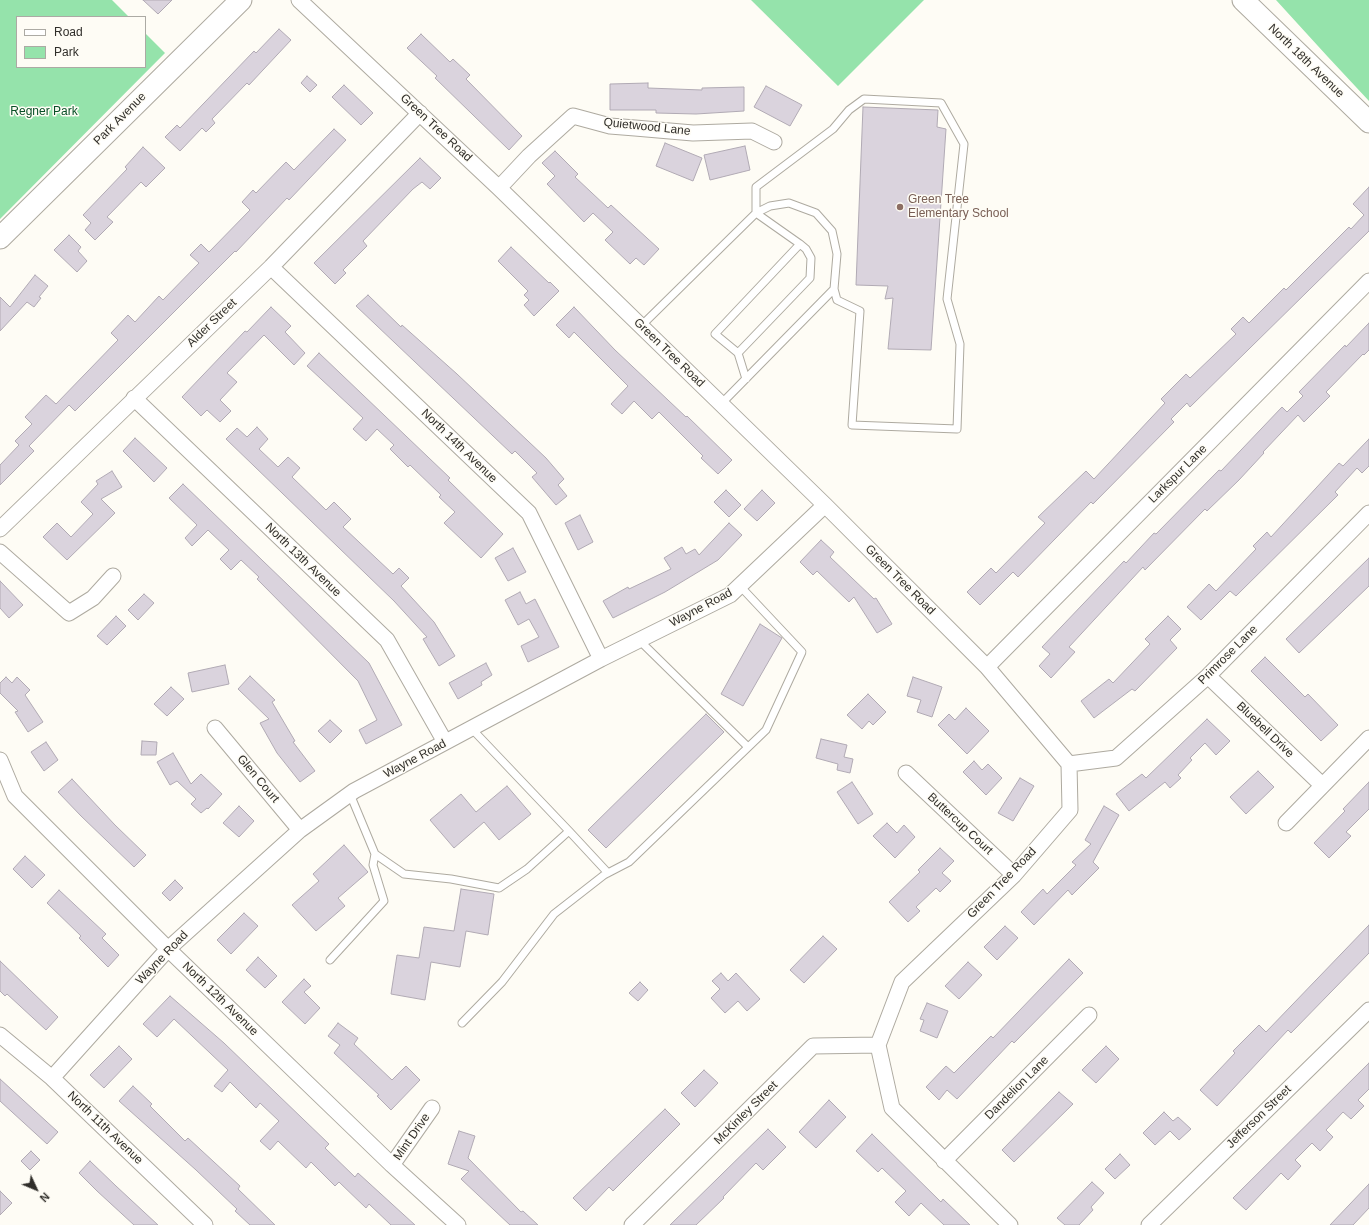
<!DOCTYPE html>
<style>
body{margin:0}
#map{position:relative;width:1369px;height:1225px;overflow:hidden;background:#fefcf5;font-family:Helvetica,sans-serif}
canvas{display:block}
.legend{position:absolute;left:16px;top:16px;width:130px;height:52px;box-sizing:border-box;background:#fefcf5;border:1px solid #acaaa4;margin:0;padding:5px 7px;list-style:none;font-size:12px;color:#302e2a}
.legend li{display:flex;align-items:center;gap:8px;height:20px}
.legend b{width:20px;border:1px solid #acaaa4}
.north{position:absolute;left:16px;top:1169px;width:40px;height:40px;-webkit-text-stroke:3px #fefcf5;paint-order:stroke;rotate:134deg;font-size:11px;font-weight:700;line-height:16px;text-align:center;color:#302e2a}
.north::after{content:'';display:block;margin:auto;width:14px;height:18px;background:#302e2a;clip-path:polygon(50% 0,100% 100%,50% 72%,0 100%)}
</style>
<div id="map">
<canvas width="1369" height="1225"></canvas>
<ul class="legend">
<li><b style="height:5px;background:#fff"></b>Road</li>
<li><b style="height:11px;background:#95e3ab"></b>Park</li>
</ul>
<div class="north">N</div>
</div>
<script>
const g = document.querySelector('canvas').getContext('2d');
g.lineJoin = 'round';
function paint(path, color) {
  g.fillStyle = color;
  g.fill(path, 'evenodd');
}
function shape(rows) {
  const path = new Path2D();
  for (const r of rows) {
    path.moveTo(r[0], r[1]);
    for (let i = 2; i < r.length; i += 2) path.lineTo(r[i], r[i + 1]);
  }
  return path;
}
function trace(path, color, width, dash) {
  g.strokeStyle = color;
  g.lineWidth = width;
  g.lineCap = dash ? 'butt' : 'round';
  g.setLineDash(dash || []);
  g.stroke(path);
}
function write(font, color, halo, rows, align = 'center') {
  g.font = font + ' Helvetica,sans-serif';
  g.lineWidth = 3;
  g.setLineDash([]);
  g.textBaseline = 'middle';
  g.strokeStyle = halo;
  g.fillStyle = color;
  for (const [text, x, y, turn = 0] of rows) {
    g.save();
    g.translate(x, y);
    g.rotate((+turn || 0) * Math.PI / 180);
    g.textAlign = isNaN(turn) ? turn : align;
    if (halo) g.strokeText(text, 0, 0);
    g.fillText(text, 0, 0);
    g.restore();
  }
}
const green = shape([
 [0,0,112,0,129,17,17,17,17,67,145,67,145,33,165,53,0,219],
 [751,0,924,0,838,86],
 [1276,0,1369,0,1369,101,1328,57]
]);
const building = shape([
 [143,0,172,0,158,14,143,0],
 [279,29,291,40,249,85,247,83,212,119,215,123,206,132,202,128,180,151,165,137,177,125,180,128,254,51,256,53,279,29],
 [421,34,450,62,453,59,470,75,466,79,522,136,509,150,435,78,437,76,407,48,421,34],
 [307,76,317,85,310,92,301,83,307,76],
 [648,83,648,88,702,90,702,88,744,87,744,111,696,114,656,113,656,110,610,110,610,84,648,83],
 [344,85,373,113,361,125,332,97,344,85],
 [766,86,802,105,790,126,754,107,766,86],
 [863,107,938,110,937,127,946,129,931,350,888,349,893,298,885,299,888,286,856,285,863,107],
 [334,129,346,140,289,200,287,198,236,252,235,251,75,411,69,405,29,446,34,451,0,485,0,465,19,445,15,441,32,424,25,417,46,395,56,404,118,340,111,333,128,315,135,322,159,296,163,300,199,263,190,255,201,244,209,252,250,210,242,202,253,190,256,193,286,162,294,170,334,129],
 [665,143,702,158,693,181,656,166,665,143],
 [745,146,750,170,710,180,704,155,745,146],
 [143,147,165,168,146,187,141,182,107,217,113,222,95,240,85,230,91,223,83,215,127,169,125,167,143,147],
 [555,151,578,174,575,177,608,208,611,205,659,249,644,265,636,258,630,264,605,240,613,232,593,213,584,222,547,184,555,176,542,163,555,151],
 [420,158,441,178,430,189,422,182,413,189,363,241,367,246,343,270,346,273,335,284,314,263,420,158],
 [1369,187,1369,231,1190,407,1187,403,1171,419,1174,422,1093,504,1091,502,1018,577,1013,572,980,605,967,592,991,568,996,573,1045,523,1038,517,1086,471,1094,479,1165,403,1161,399,1186,374,1190,378,1236,334,1231,329,1243,317,1249,323,1284,288,1286,290,1349,227,1351,229,1364,215,1353,204,1369,187],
 [69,235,81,247,78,251,87,261,77,272,54,250,69,235],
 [511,247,549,283,550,282,559,291,534,316,524,305,529,300,524,295,528,291,498,261,511,247],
 [35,275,48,286,39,297,41,298,34,307,27,302,0,331,0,297,10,307,35,275],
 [368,295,401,327,402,325,457,374,546,458,564,479,558,485,567,496,556,505,532,477,537,473,515,451,512,454,356,306,368,295],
 [271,307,291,326,285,332,305,353,294,365,264,335,227,373,237,382,220,400,231,411,220,422,207,410,201,416,182,397,245,331,247,332,271,307],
 [574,307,615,350,686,417,687,416,732,460,718,474,701,458,703,456,659,412,652,419,634,401,622,414,611,404,628,386,574,332,569,338,556,325,574,307],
 [1369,323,1369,350,1364,355,1363,354,1326,392,1330,396,1304,422,1298,415,1263,452,1264,453,1239,480,1207,511,1205,509,1145,570,1143,567,1069,647,1075,652,1051,678,1039,666,1050,654,1042,647,1124,561,1126,563,1154,533,1156,534,1219,470,1221,471,1282,407,1287,412,1303,396,1299,392,1345,345,1346,347,1369,323],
 [319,353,450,478,448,480,503,534,481,558,444,523,455,512,439,497,441,495,410,465,408,467,390,449,394,445,377,429,366,441,353,429,363,418,307,366,319,353],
 [257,427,268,439,259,449,278,467,288,457,300,468,292,477,326,510,334,502,351,519,343,527,393,574,399,568,409,578,401,586,434,622,455,656,439,666,423,639,427,637,394,601,226,439,237,428,247,437,257,427],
 [135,438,167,468,154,482,123,451,135,438],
 [1369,439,1369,466,1362,473,1357,468,1335,492,1338,495,1236,596,1230,591,1201,620,1187,607,1209,584,1216,591,1256,549,1253,546,1267,532,1271,537,1339,463,1343,466,1369,439],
 [112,471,122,487,101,499,115,513,67,560,43,537,57,523,71,537,93,514,81,502,98,484,96,481,112,471],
 [183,484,369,663,402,725,366,744,359,730,377,720,358,681,257,579,259,577,241,560,231,570,220,559,229,550,208,530,192,546,185,538,197,525,169,498,183,484],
 [726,490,741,505,729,517,714,502,726,490],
 [762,490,775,503,757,521,744,509,762,490],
 [580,515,593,542,578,550,565,523,580,515],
 [729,523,742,535,718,560,665,592,613,618,603,601,628,587,629,589,671,569,664,558,682,547,686,554,695,549,699,555,729,523],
 [821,540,834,552,830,557,874,599,876,598,892,624,877,633,854,597,849,602,817,571,813,575,800,562,821,540],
 [513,548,526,572,508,581,495,558,513,548],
 [1369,558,1369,586,1299,653,1286,639,1369,558],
 [0,581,23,605,9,618,0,608,0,581],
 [520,592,526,604,535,599,559,647,528,662,521,646,539,637,529,619,518,625,505,600,520,592],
 [144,594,154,603,138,620,128,610,144,594],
 [116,616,126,626,107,645,97,636,116,616],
 [1168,616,1181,629,1170,640,1177,648,1135,691,1132,689,1094,718,1081,701,1109,679,1113,683,1150,644,1145,639,1168,616],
 [760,624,782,638,743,706,721,694,760,624],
 [1265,657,1305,697,1308,694,1338,725,1321,741,1251,671,1265,657],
 [486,663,492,675,481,682,482,685,458,699,449,683,486,663],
 [225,665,229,684,192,692,188,673,225,665],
 [250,676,275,700,272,702,295,741,293,742,315,771,300,782,277,753,260,723,269,719,238,689,250,676],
 [6,677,12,683,17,677,30,690,25,695,43,722,28,732,15,712,18,711,0,693,0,683,6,677],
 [913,677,942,687,932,717,917,712,921,700,907,696,913,677],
 [171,687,184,699,167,716,154,704,171,687],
 [868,694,886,712,873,725,869,721,862,729,847,715,868,694],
 [966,708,989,731,967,754,938,725,949,714,955,720,966,708],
 [706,714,724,732,606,848,588,830,706,714],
 [1207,719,1230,741,1216,755,1205,743,1190,758,1192,760,1178,775,1181,778,1170,788,1165,782,1129,811,1116,794,1142,774,1146,778,1207,719],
 [330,720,342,731,330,743,318,731,330,720],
 [821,739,847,745,844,757,853,759,850,773,837,770,838,764,816,758,821,739],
 [142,741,157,742,156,755,141,755,142,741],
 [46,742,58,760,44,771,31,752,46,742],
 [173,753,191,784,201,774,222,794,208,809,207,808,201,813,191,804,196,799,177,781,170,785,157,762,173,753],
 [974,761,982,770,988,764,1002,778,986,795,963,772,974,761],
 [1258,771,1274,787,1246,814,1230,797,1258,771],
 [1020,778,1034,786,1013,821,998,813,1020,778],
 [72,779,115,825,146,855,134,867,81,816,58,792,72,779],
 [852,782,873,814,858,824,837,792,852,782],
 [1369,782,1369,809,1346,832,1351,836,1329,858,1314,843,1345,811,1343,809,1369,782],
 [507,786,531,814,499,840,484,822,454,848,430,820,461,794,476,812,507,786],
 [239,806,254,821,239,837,223,823,239,806],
 [1104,806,1119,815,1093,862,1099,868,1072,895,1068,890,1034,925,1021,912,1043,889,1047,894,1076,865,1072,862,1091,844,1085,840,1104,806],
 [887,823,897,833,904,825,915,837,895,858,873,836,887,823],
 [344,845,368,872,338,898,345,906,316,931,292,905,319,881,313,874,344,845],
 [940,848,954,861,942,873,951,881,940,892,936,888,916,907,920,911,908,922,889,902,920,872,918,870,940,848],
 [25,856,45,875,32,888,13,869,25,856],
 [175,880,183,888,170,901,162,893,175,880],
 [461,889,494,894,488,935,466,931,460,967,431,962,425,1000,391,994,397,955,419,958,424,927,454,931,461,889],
 [59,890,106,934,102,938,119,955,108,967,79,938,81,936,47,903,59,890],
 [244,913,258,926,231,954,217,940,244,913],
 [1369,925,1369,953,1291,1033,1288,1030,1217,1106,1200,1090,1235,1053,1233,1051,1259,1025,1266,1032,1369,925],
 [1005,926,1018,938,997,960,984,947,1005,926],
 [823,936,837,949,804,983,790,970,823,936],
 [258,957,277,976,265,988,246,970,258,957],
 [1069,959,1083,973,1014,1043,1012,1041,957,1099,947,1090,939,1100,926,1087,946,1066,954,1073,991,1036,993,1038,1069,959],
 [0,961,58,1017,46,1030,7,994,5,996,0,991,0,961],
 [968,962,982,975,959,999,945,986,968,962],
 [721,973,728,981,736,973,760,999,747,1011,738,1001,725,1013,711,998,720,989,712,981,721,973],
 [304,979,311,986,304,992,320,1008,305,1024,282,1002,304,979],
 [640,982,648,990,638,1001,629,993,640,982],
 [170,996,224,1043,329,1144,325,1148,355,1177,358,1173,415,1225,391,1225,369,1204,366,1208,339,1182,335,1186,311,1162,306,1168,278,1141,270,1150,260,1141,279,1121,260,1103,256,1108,230,1082,222,1092,214,1086,228,1070,174,1019,157,1037,143,1024,170,996],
 [927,1003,948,1011,937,1038,920,1031,924,1020,920,1019,927,1003],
 [338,1023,358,1038,354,1044,392,1080,406,1066,420,1080,391,1110,377,1096,379,1095,334,1053,340,1045,328,1036,338,1023],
 [119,1046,132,1059,104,1088,90,1075,119,1046],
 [1106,1046,1119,1059,1096,1083,1082,1070,1106,1046],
 [1369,1063,1369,1089,1358,1100,1364,1106,1351,1119,1343,1112,1326,1130,1333,1137,1320,1151,1312,1143,1295,1160,1301,1166,1288,1180,1281,1173,1246,1210,1233,1198,1369,1063],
 [704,1070,718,1083,695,1107,681,1093,704,1070],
 [0,1079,58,1132,47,1144,0,1101,0,1079],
 [133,1086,152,1104,150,1106,185,1141,188,1138,240,1186,238,1189,275,1225,250,1225,235,1211,237,1209,196,1170,119,1101,133,1086],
 [1059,1092,1073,1104,1014,1162,1002,1150,1059,1092],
 [829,1100,846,1117,816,1148,799,1132,829,1100],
 [665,1109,680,1124,613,1191,609,1187,586,1211,573,1198,665,1109],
 [1164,1112,1173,1121,1178,1117,1191,1129,1179,1140,1170,1131,1155,1145,1143,1133,1164,1112],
 [768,1129,786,1147,763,1170,756,1163,723,1197,724,1198,696,1225,670,1225,768,1129],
 [459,1131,475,1136,468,1158,521,1212,523,1211,538,1225,510,1225,461,1179,469,1171,448,1164,459,1131],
 [872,1134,941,1202,943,1199,970,1225,944,1225,921,1203,909,1216,895,1202,906,1191,882,1168,878,1172,856,1151,872,1134],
 [31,1151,40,1160,30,1170,21,1161,31,1151],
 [1120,1154,1130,1165,1115,1179,1105,1169,1120,1154],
 [90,1161,116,1186,158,1225,134,1225,97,1191,79,1173,90,1161],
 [1092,1182,1104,1193,1091,1207,1093,1210,1079,1225,1065,1225,1057,1218,1092,1182],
 [1369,1184,1369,1208,1353,1225,1330,1225,1369,1184],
 [0,1191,12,1203,0,1215,0,1191]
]);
const lane = shape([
 [756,213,800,244],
 [641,326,756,213,770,206,789,203,816,213,832,231,837,254,834,289,837,300,860,311,852,425,957,429,960,344,947,299,964,144,941,103,864,99,849,110,833,129,756,187,756,213],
 [738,353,715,334,800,244,806,249,811,258,810,278,738,353,746,379],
 [721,404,834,289],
 [639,640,748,747],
 [471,728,569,831],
 [350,794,375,854],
 [330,960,384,901,373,865,375,854,404,874,451,879,499,888,527,869,569,831,608,873],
 [462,1023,502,982,554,914,604,875,629,862,766,730,802,652,740,586]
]);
const street = shape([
 [299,0,499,188,825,505,987,667,1069,764,1070,810,1014,875,902,982,878,1045,892,1108,1010,1225],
 [499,188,529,156,573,116,610,126,635,128,693,133,752,131,774,142],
 [271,267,529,513,601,659],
 [134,398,387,640,445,742],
 [0,529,271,267,420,113],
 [0,552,69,613,93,598,113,576],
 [987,667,1369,281],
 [1208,676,1322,785],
 [215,728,300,830],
 [0,760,15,796,168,949,392,1165,458,1225],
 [1069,764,1116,758,1208,676,1369,513],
 [906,773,1014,875],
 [1286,823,1369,738],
 [0,1035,52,1078,205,1225],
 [52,1078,168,949,300,830,354,791,601,659,730,595,825,505],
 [944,1161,1089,1015],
 [392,1165,432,1108],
 [632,1225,813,1046,878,1045],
 [1149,1225,1369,1010]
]);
const secondary = shape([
 [1243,0,1369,122],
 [0,238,241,0]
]);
const markers = [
 [900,207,4,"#8d6e63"]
];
const streetNames = [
 ["North 18th Avenue",1306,61,44],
 ["Park Avenue",120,119,-45],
 ["Quietwood Lane",647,127,6],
 ["Green Tree Road",436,128,43],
 ["Alder Street",212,323,-44],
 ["Green Tree Road",669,353,44],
 ["North 14th Avenue",459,446,44],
 ["Larkspur Lane",1178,474,-45],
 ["North 13th Avenue",303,560,44],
 ["Green Tree Road",900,580,45],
 ["Wayne Road",701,608,-28],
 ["Primrose Lane",1228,655,-45],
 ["Bluebell Drive",1265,730,44],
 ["Wayne Road",415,759,-28],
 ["Glen Court",258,779,50],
 ["Buttercup Court",960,824,43],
 ["Green Tree Road",1002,883,-46],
 ["Wayne Road",162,958,-46],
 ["North 12th Avenue",220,999,44],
 ["Dandelion Lane",1017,1088,-45],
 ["McKinley Street",746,1113,-45],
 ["Jefferson Street",1259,1117,-44],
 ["North 11th Avenue",105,1128,44],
 ["Mint Drive",412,1137,-55]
];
const parkNames = [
 ["Regner Park",44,112]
];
const educationNames = [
 ["Green Tree",908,200],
 ["Elementary School",908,214]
];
paint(green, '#95e3ab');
paint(building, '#dad3dd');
trace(building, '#b1aab4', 1);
trace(lane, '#aeaaa0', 9);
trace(street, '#aeaaa0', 17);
trace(secondary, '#aeaaa0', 23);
trace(lane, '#fff', 7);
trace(street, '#fff', 15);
trace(secondary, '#fff', 21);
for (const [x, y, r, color] of markers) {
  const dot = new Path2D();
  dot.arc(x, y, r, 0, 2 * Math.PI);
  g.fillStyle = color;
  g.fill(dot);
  trace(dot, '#fefcf5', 1.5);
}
write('12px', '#302e2a', '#fefcf5', streetNames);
write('12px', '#085027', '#fefcf5', parkNames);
write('12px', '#785e54', '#fefcf5', educationNames, 'left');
</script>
